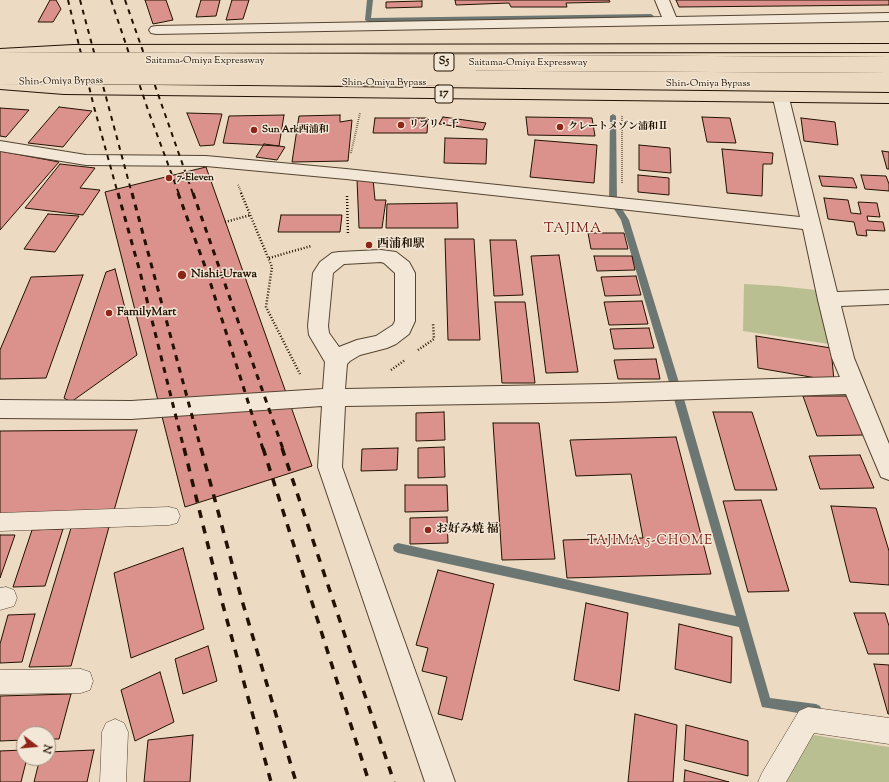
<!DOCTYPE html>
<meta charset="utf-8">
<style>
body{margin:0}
#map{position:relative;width:889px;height:782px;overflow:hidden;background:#ecdac2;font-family:"Sorts Mill Goudy",serif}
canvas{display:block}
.north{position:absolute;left:16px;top:726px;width:40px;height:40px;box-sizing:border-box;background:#f3e7d7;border:1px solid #9f9281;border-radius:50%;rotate:106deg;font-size:11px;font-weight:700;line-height:16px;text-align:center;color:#221201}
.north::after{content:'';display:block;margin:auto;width:14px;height:18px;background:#8f2418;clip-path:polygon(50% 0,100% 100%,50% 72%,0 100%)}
</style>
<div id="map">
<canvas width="889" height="782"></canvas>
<div class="north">N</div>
</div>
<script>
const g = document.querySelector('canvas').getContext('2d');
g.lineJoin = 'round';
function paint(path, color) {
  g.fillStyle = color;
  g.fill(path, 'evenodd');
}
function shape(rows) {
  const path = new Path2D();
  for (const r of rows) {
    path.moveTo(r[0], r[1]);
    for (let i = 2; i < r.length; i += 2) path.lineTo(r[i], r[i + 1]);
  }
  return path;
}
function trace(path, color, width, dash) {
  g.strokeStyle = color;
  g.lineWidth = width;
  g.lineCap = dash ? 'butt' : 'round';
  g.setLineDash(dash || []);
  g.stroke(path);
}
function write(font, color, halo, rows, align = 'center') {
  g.font = font + ' "Sorts Mill Goudy","Noto Serif JP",serif';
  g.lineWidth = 3;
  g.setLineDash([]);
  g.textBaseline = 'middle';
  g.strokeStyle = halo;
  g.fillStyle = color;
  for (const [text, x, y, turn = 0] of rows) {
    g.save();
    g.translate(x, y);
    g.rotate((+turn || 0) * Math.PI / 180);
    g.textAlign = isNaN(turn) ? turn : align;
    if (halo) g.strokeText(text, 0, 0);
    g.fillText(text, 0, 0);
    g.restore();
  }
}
const green = shape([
 [744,284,779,286,816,290,829,344,743,331],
 [807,734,889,747,889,782,782,782]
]);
const stream = shape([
 [367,0,373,0,371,18,651,14,654,16,651,18,368,22,365,20,367,0],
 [613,114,616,116,617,201,629,220,684,399,770,698,816,704,820,706,822,710,820,714,816,716,762,707,739,627,398,553,394,551,393,548,394,545,398,543,736,616,674,399,621,220,609,201,610,116,613,114]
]);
const building = shape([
 [50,0,56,0,61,9,53,22,38,22,50,0],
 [145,0,166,0,173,20,153,24,145,0],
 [201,0,220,0,216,16,196,17,201,0],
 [232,0,249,0,243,19,226,20,232,0],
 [455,0,609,0,610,2,566,3,567,7,511,7,509,3,456,5,455,0],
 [676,0,889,0,889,5,679,7,676,0],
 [422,1,422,7,386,8,386,2,422,1],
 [59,107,92,111,63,147,28,143,59,107],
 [0,108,29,110,6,137,0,136,0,108],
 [187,113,222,114,214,145,200,146,187,113],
 [284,115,279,146,223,143,229,116,284,115],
 [340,115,340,122,352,120,348,161,292,162,299,116,340,115],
 [443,117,486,123,483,130,439,124,443,117],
 [526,117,592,118,595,136,528,135,526,117],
 [702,117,730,118,736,143,707,142,702,117],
 [375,118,428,118,427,133,373,133,375,118],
 [801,118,835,122,838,145,804,141,801,118],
 [445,138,487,139,486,164,444,163,445,138],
 [535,140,597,145,594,183,530,177,535,140],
 [264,144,279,146,285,147,277,160,256,157,264,144],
 [639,145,670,148,671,173,639,170,639,145],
 [722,149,773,153,772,164,763,164,762,196,727,193,722,149],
 [0,151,59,162,0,230,0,151],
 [882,151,889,152,889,169,887,169,882,151],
 [60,164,95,168,80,188,100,190,83,215,25,208,60,164],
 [206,167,312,466,185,507,105,192,206,167],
 [638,175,669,178,669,195,638,192,638,175],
 [861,175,886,176,889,184,889,191,865,189,861,175],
 [819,176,853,178,857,188,822,186,819,176],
 [357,179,373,179,375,200,386,200,382,228,359,228,357,179],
 [824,198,848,200,851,213,861,214,858,202,877,203,880,217,867,216,868,221,883,222,885,231,866,230,867,236,857,235,854,222,828,219,824,198],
 [457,203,458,228,386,228,387,204,457,203],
 [48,214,79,216,55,252,24,249,48,214],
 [281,215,342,215,340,232,278,232,281,215],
 [588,233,624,233,628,249,591,249,588,233],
 [445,239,474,239,480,340,448,340,445,239],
 [490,240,516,240,523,295,494,296,490,240],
 [559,255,578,372,546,373,531,256,559,255],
 [594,256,632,256,635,270,597,271,594,256],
 [115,269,137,355,71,402,64,398,106,272,115,269],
 [83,275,46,378,0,379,0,350,31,277,83,275],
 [636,276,641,295,605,296,601,277,636,276],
 [642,301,648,324,609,325,604,302,642,301],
 [495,302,525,302,535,383,502,383,495,302],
 [649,328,654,348,614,349,610,329,649,328],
 [756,336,831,348,834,381,758,368,756,336],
 [656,359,660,379,618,379,614,360,656,359],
 [803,396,847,396,863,435,817,436,803,396],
 [444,412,445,440,416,441,416,413,444,412],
 [713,412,752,412,777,490,735,490,713,412],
 [493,423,539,423,555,559,502,560,493,423],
 [137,430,113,514,0,515,0,431,137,430],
 [676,437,711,574,567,578,563,540,643,538,631,474,576,476,570,440,676,437],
 [444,447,445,477,418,478,418,448,444,447],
 [398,448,397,470,361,471,362,449,398,448],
 [860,455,874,488,820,489,809,456,860,455],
 [405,485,447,485,448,511,405,512,405,485],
 [761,500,789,591,748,592,723,501,761,500],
 [831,506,876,508,889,551,889,585,850,582,831,506],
 [447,517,448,543,410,544,410,518,447,517],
 [109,527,71,666,29,667,71,528,109,527],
 [63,529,45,586,13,587,32,530,63,529],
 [0,535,15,535,0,578,0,535],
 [183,548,204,629,131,658,114,573,183,548],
 [438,570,494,584,462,720,438,714,447,677,422,671,428,648,416,645,438,570],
 [586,603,628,613,619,691,574,680,586,603],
 [854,613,885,613,889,626,889,654,868,654,854,613],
 [35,614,22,662,0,663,0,644,8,615,35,614],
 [679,624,732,637,731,683,675,669,679,624],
 [208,646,217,681,183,694,175,659,208,646],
 [874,664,889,665,889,714,888,714,874,664],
 [160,672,174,722,135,741,121,690,160,672],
 [71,694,59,739,48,739,48,734,24,734,24,740,0,741,0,696,71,694],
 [635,714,677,725,673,782,628,782,635,714],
 [686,725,748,741,748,776,684,760,686,725],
 [193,735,190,782,144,782,148,740,193,735],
 [24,750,24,758,27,758,21,782,0,782,0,751,24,750],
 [94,750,87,782,34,782,40,758,48,758,48,752,94,750],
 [685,770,729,782,684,782,685,770]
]);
const pathFar1 = shape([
 [622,116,622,183],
 [351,153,360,113],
 [238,185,242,194]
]);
const path = shape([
 [241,193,272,267,266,307,300,374],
 [347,196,348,235],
 [225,222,251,215],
 [269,258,311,246],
 [418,350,434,339,433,323],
 [391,370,405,360]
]);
const service = shape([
 [169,507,177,509,180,516,177,523,169,525,0,531,0,513,169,507],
 [6,587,14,590,17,598,14,606,0,610,0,588,6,587],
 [81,669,90,672,93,681,90,690,81,693,0,694,0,670,81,669],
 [808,707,889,718,889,744,814,733,786,782,758,782,762,773,799,711,808,707],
 [115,719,124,723,128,732,126,782,100,782,102,732,106,723,115,719]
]);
const minor = shape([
 [655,0,669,0,676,17,889,13,889,21,156,34,151,33,149,30,151,27,156,26,662,17,655,0],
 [781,93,787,95,789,98,837,292,889,290,889,304,841,306,854,358,889,444,889,480,881,477,846,394,606,402,345,406,342,467,455,782,425,782,318,467,322,406,131,419,0,418,0,400,131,401,323,389,325,362,309,335,308,326,313,273,320,262,332,253,339,252,381,250,396,252,409,262,415,273,415,321,409,334,396,344,387,348,360,355,350,361,347,364,345,389,606,384,840,377,832,358,818,300,803,229,346,179,206,166,86,165,0,151,0,141,86,155,206,156,346,169,800,217,773,98,775,95,781,93],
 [381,262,384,263,395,273,395,321,393,325,376,336,357,340,339,347,329,333,328,326,333,273,344,264,381,262]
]);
const trunk = shape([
 [889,44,889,52,73,53,0,57,0,49,73,45,889,44],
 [0,79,64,84,889,93,889,103,64,94,0,89,0,79]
]);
const railFar2 = shape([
 [68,0,94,107,118,194],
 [80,0,132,194],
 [111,0,148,110,179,194],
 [125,0,193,194]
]);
const railFar1 = shape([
 [118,193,140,272,184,449],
 [132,193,201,449],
 [178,193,206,269,263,449],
 [193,193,283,449]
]);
const rail = shape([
 [184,448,221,598,271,782],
 [201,448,241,597,296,782],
 [263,448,369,782],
 [282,448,394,782]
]);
const motorwayBridge = shape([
 [0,60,889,65],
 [0,76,472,78]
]);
const markers = [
 [401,125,4,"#8f2418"],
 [560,127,4,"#8f2418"],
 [254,130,4,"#8f2418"],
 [169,178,4,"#8f2418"],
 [369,245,4,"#8f2418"],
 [182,275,5,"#8f2418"],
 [109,313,4,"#8f2418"],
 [428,530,4,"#8f2418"]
];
const farStreetnames = [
 ["Saitama-Omiya Expressway",205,61],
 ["Saitama-Omiya Expressway",528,63],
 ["Shin-Omiya Bypass",61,82,-1],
 ["Shin-Omiya Bypass",384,83],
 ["Shin-Omiya Bypass",708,84]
];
const farPoinames = [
 ["リブリ・千",409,125],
 ["クレートメゾン浦和Ⅱ",568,127],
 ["Sun Ark西浦和",262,130],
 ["7-Eleven",177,178]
];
const shields = [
 [444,62,20],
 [444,94,18]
];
const shieldNames = [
 ["S5",444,62],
 ["17",444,94]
];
const poiNames = [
 ["西浦和駅",377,245],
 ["Nishi-Urawa",191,275],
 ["FamilyMart",117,313],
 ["お好み焼 福",436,530]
];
const neighbourhoodNames = [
 ["TAJIMA 5-CHOME",650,542]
];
const quarterNames = [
 ["TAJIMA",573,230]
];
paint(green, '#babf92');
paint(stream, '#6c7672');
paint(building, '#dc928c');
trace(building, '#221201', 1);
trace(service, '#544431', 1);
trace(minor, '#544431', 2);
trace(trunk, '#221201', 2);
trace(pathFar1, '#221201', 2, [0.5, 1.5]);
trace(path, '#221201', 2.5, [1, 2]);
paint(service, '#f3e7d7');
paint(minor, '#f3e7d7');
paint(trunk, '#ecdac2');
trace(railFar2, '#221201', 2, [5, 5]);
trace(railFar1, '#221201', 3, [6, 6]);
trace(rail, '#221201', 3.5, [8, 8]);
trace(motorwayBridge, '#221201', 16, []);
trace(motorwayBridge, '#ecdac2', 16);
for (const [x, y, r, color] of markers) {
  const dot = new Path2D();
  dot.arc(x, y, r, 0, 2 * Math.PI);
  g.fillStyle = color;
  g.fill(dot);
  trace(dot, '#f3e7d7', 1.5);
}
write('10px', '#221201', '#f3e7d7', farStreetnames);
write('bold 10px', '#221201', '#f3e7d7', farPoinames, 'left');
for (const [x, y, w] of shields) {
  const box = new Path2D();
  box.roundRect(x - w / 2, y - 9, w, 18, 3);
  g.fillStyle = '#f3e7d7';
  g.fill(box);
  trace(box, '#221201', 1);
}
write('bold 11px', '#221201', null, shieldNames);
write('bold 12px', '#221201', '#f3e7d7', poiNames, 'left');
g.letterSpacing = '1px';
write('13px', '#7a1f14', '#f3e7d7', neighbourhoodNames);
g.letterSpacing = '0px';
g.letterSpacing = '1px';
write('14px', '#7a1f14', '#f3e7d7', quarterNames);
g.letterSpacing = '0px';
</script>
